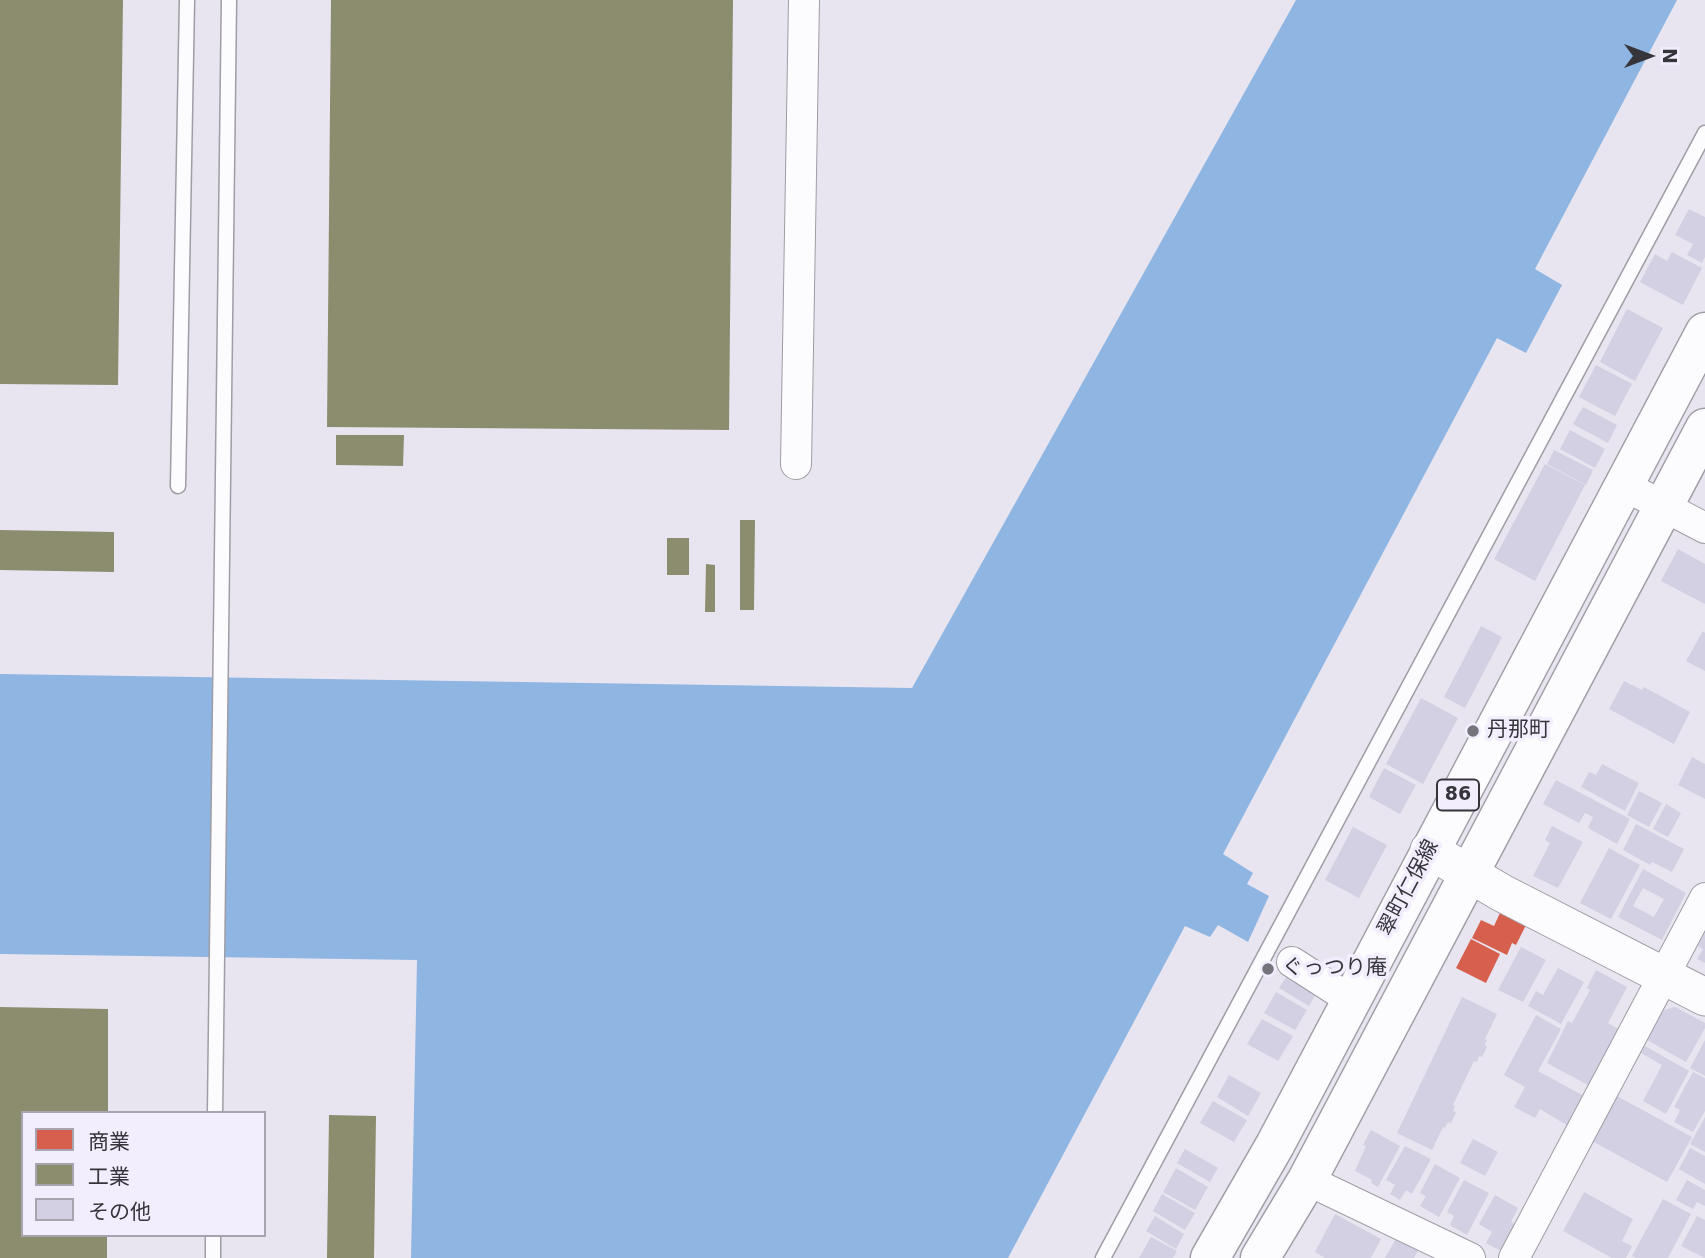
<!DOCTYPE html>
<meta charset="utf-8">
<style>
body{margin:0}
#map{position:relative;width:1705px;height:1258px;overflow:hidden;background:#e8e5f0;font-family:"DejaVu Sans","Noto Sans JP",sans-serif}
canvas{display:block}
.legend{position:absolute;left:21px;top:1111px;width:245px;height:126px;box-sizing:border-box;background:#f2eefe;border:2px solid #a7a4b0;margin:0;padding:9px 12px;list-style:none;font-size:21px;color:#37353c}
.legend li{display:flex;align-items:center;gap:14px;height:35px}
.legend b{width:35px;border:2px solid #a7a4b0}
.north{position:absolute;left:1614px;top:21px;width:70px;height:70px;-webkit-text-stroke:5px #f2eefe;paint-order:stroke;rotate:90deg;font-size:19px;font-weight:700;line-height:28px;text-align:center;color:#37353c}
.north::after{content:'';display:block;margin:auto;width:24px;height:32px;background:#37353c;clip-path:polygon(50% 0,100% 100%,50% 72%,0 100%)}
</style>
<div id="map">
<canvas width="1705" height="1258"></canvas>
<ul class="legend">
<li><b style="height:19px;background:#d6604d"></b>商業</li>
<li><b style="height:19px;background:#8c8c6e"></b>工業</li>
<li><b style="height:19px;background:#d2d0e2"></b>その他</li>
</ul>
<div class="north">N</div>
</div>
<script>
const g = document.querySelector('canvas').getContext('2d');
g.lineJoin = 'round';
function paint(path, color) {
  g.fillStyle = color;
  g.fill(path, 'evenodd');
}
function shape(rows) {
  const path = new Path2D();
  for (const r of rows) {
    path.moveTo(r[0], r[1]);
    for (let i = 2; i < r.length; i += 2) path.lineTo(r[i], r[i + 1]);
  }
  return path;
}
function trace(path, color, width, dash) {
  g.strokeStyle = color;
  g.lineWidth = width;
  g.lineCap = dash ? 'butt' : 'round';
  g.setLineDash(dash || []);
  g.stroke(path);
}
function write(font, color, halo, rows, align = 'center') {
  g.font = font + ' "DejaVu Sans","Noto Sans JP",sans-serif';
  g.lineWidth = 7;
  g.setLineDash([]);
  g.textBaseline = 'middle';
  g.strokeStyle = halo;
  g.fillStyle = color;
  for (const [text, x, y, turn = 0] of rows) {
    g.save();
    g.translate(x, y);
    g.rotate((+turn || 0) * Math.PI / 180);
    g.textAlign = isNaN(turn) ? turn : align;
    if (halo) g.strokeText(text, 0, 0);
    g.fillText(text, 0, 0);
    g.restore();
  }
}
const water = shape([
 [1296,0,1677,0,1535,269,1562,285,1526,353,1497,338,1223,854,1253,873,1247,884,1269,896,1248,942,1218,925,1210,937,1185,926,1008,1258,411,1258,417,960,0,954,0,674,912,688]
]);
const shops = shape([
 [1500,913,1526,925,1516,945,1512,943,1507,955,1472,938,1481,920,1494,926],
 [1471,939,1500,954,1486,983,1456,968]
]);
const industry = shape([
 [0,0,123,0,118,385,0,384],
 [331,0,733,0,729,430,327,427],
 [336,435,404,435,403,466,336,465],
 [740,520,755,520,754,610,740,610],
 [0,530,114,532,114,572,0,570],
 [667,538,689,538,689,575,667,575],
 [706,564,715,565,715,612,705,612],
 [0,1007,108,1009,108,1113,23,1113,23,1235,107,1235,107,1258,0,1258],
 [329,1115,376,1116,374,1258,327,1258]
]);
const building = shape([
 [1689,209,1705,217,1705,257,1702,263,1687,255,1693,244,1675,235],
 [1672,252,1702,268,1683,305,1640,282,1655,254,1667,261],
 [1627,309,1663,328,1635,381,1600,362],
 [1596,365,1632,384,1615,416,1579,397],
 [1583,407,1617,425,1608,443,1573,424],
 [1570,430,1605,449,1595,468,1560,449],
 [1554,450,1593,470,1586,485,1547,464],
 [1545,464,1585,485,1535,581,1494,559],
 [1678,549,1705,564,1705,604,1661,581],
 [1481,626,1502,637,1465,708,1444,697],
 [1703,631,1705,633,1705,671,1686,661],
 [1624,681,1642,690,1644,687,1690,712,1674,744,1609,709],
 [1421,698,1458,718,1423,784,1386,764],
 [1692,757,1705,764,1705,799,1678,785],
 [1602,764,1639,783,1625,811,1581,787,1589,772,1596,775],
 [1384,768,1416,785,1400,814,1369,797],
 [1556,780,1630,819,1617,844,1588,828,1593,817,1585,813,1579,823,1543,804],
 [1639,791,1662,803,1649,827,1627,815],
 [1666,804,1681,813,1668,837,1653,829],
 [1636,824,1684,849,1672,872,1652,862,1650,865,1623,850],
 [1552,826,1583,842,1558,888,1533,876,1550,843,1545,840],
 [1353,827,1387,845,1359,898,1325,880],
 [1609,848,1640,865,1611,919,1580,903],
 [1643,869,1686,893,1662,940,1618,917],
 [1643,888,1664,899,1654,917,1633,906],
 [1705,933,1705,963,1697,959,1703,949,1698,946],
 [1521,947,1546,960,1523,1002,1498,990],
 [1558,968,1584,982,1561,1024,1528,1006,1536,991,1543,995],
 [1596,970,1627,987,1608,1023,1618,1029,1588,1085,1547,1063,1568,1021,1572,1023,1590,990,1587,988],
 [1287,976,1316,993,1309,1006,1279,988],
 [1276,992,1307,1010,1295,1030,1264,1013],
 [1462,997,1497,1014,1485,1039,1487,1040,1485,1045,1487,1047,1482,1057,1479,1056,1477,1062,1474,1061,1453,1105,1455,1106,1453,1111,1456,1112,1451,1123,1448,1122,1445,1128,1443,1127,1432,1150,1397,1133],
 [1675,1007,1705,1023,1705,1028,1686,1062,1647,1040,1664,1010],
 [1536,1015,1561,1029,1538,1071,1584,1096,1568,1126,1540,1109,1535,1118,1514,1107,1525,1087,1504,1075],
 [1262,1019,1293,1036,1278,1061,1247,1044],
 [1705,1040,1705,1076,1690,1068],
 [1645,1046,1689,1071,1666,1114,1643,1101,1662,1065,1641,1053],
 [1693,1072,1705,1078,1705,1111,1693,1132,1674,1122,1680,1110,1674,1107],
 [1229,1075,1261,1093,1248,1116,1217,1097],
 [1617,1096,1692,1137,1667,1182,1592,1141],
 [1213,1101,1247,1120,1234,1142,1200,1123],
 [1705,1117,1705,1152,1690,1144],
 [1371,1130,1400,1146,1378,1187,1371,1183,1372,1180,1355,1171,1366,1146,1363,1145],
 [1473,1139,1498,1152,1485,1176,1460,1163],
 [1405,1146,1431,1159,1412,1194,1406,1190,1400,1200,1390,1194,1395,1185,1386,1180],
 [1690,1148,1705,1156,1705,1184,1679,1169],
 [1185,1149,1218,1168,1210,1182,1177,1163],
 [1435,1164,1460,1178,1439,1217,1420,1206,1426,1196,1420,1193],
 [1176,1168,1208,1187,1195,1210,1163,1192],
 [1464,1180,1489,1193,1467,1235,1450,1225,1454,1216,1447,1212],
 [1687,1180,1705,1190,1705,1206,1697,1202,1693,1209,1676,1200],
 [1584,1192,1633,1219,1622,1241,1632,1246,1626,1258,1612,1258,1563,1231],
 [1162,1194,1195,1213,1185,1230,1153,1211],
 [1495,1195,1518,1208,1511,1222,1516,1224,1501,1251,1486,1243,1492,1232,1479,1224],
 [1663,1199,1691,1214,1668,1258,1636,1258,1632,1256],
 [1335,1214,1381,1239,1371,1258,1325,1258,1315,1252],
 [1155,1216,1184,1234,1176,1249,1146,1231],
 [1697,1216,1705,1220,1705,1258,1681,1246],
 [1151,1237,1177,1251,1173,1258,1139,1258],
 [1397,1237,1419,1249,1414,1258,1385,1258]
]);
const service = shape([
 [178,486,187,0],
 [215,1113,229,0],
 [213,1258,213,1235],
 [1103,1258,1705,133]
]);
const minor = shape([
 [796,464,804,0],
 [1623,485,1705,528],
 [1292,962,1351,1000],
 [1307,1180,1470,1258],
 [1514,1258,1705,898]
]);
const tertiary = shape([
 [1429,850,1502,893,1705,997]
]);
const primary = shape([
 [1210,1258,1275,1145,1705,332],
 [1260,1258,1307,1180,1705,428]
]);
const markers = [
 [1473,731,7,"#75737b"],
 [1268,969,7,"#75737b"]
];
const shields = [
 [1458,795,42]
];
const shieldNames = [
 ["86",1458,795]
];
const poiNames = [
 ["丹那町",1487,731],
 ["ぐっつり庵",1282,969]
];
const streetNames = [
 ["翠町仁保線",1409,888,-62]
];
paint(water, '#8fb5e2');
paint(shops, '#d6604d');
paint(industry, '#8c8c6e');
paint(building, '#d2d0e2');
trace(service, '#9f9da5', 17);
trace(minor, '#9f9da5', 32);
trace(tertiary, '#9f9da5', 39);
trace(primary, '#9f9da5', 41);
trace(service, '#fcfbfd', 14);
trace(minor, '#fcfbfd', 30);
trace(tertiary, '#fcfbfd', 37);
trace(primary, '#fcfbfd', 38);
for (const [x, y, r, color] of markers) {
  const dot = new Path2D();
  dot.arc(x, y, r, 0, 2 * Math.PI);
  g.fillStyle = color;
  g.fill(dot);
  trace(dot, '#f2eefe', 2.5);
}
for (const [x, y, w] of shields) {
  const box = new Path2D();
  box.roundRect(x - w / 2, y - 15.5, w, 31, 5);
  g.fillStyle = '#f2eefe';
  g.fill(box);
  trace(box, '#37353c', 2);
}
write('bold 19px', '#37353c', null, shieldNames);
write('21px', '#37353c', '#f2eefe', poiNames, 'left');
write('21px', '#37353c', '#f2eefe', streetNames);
</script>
